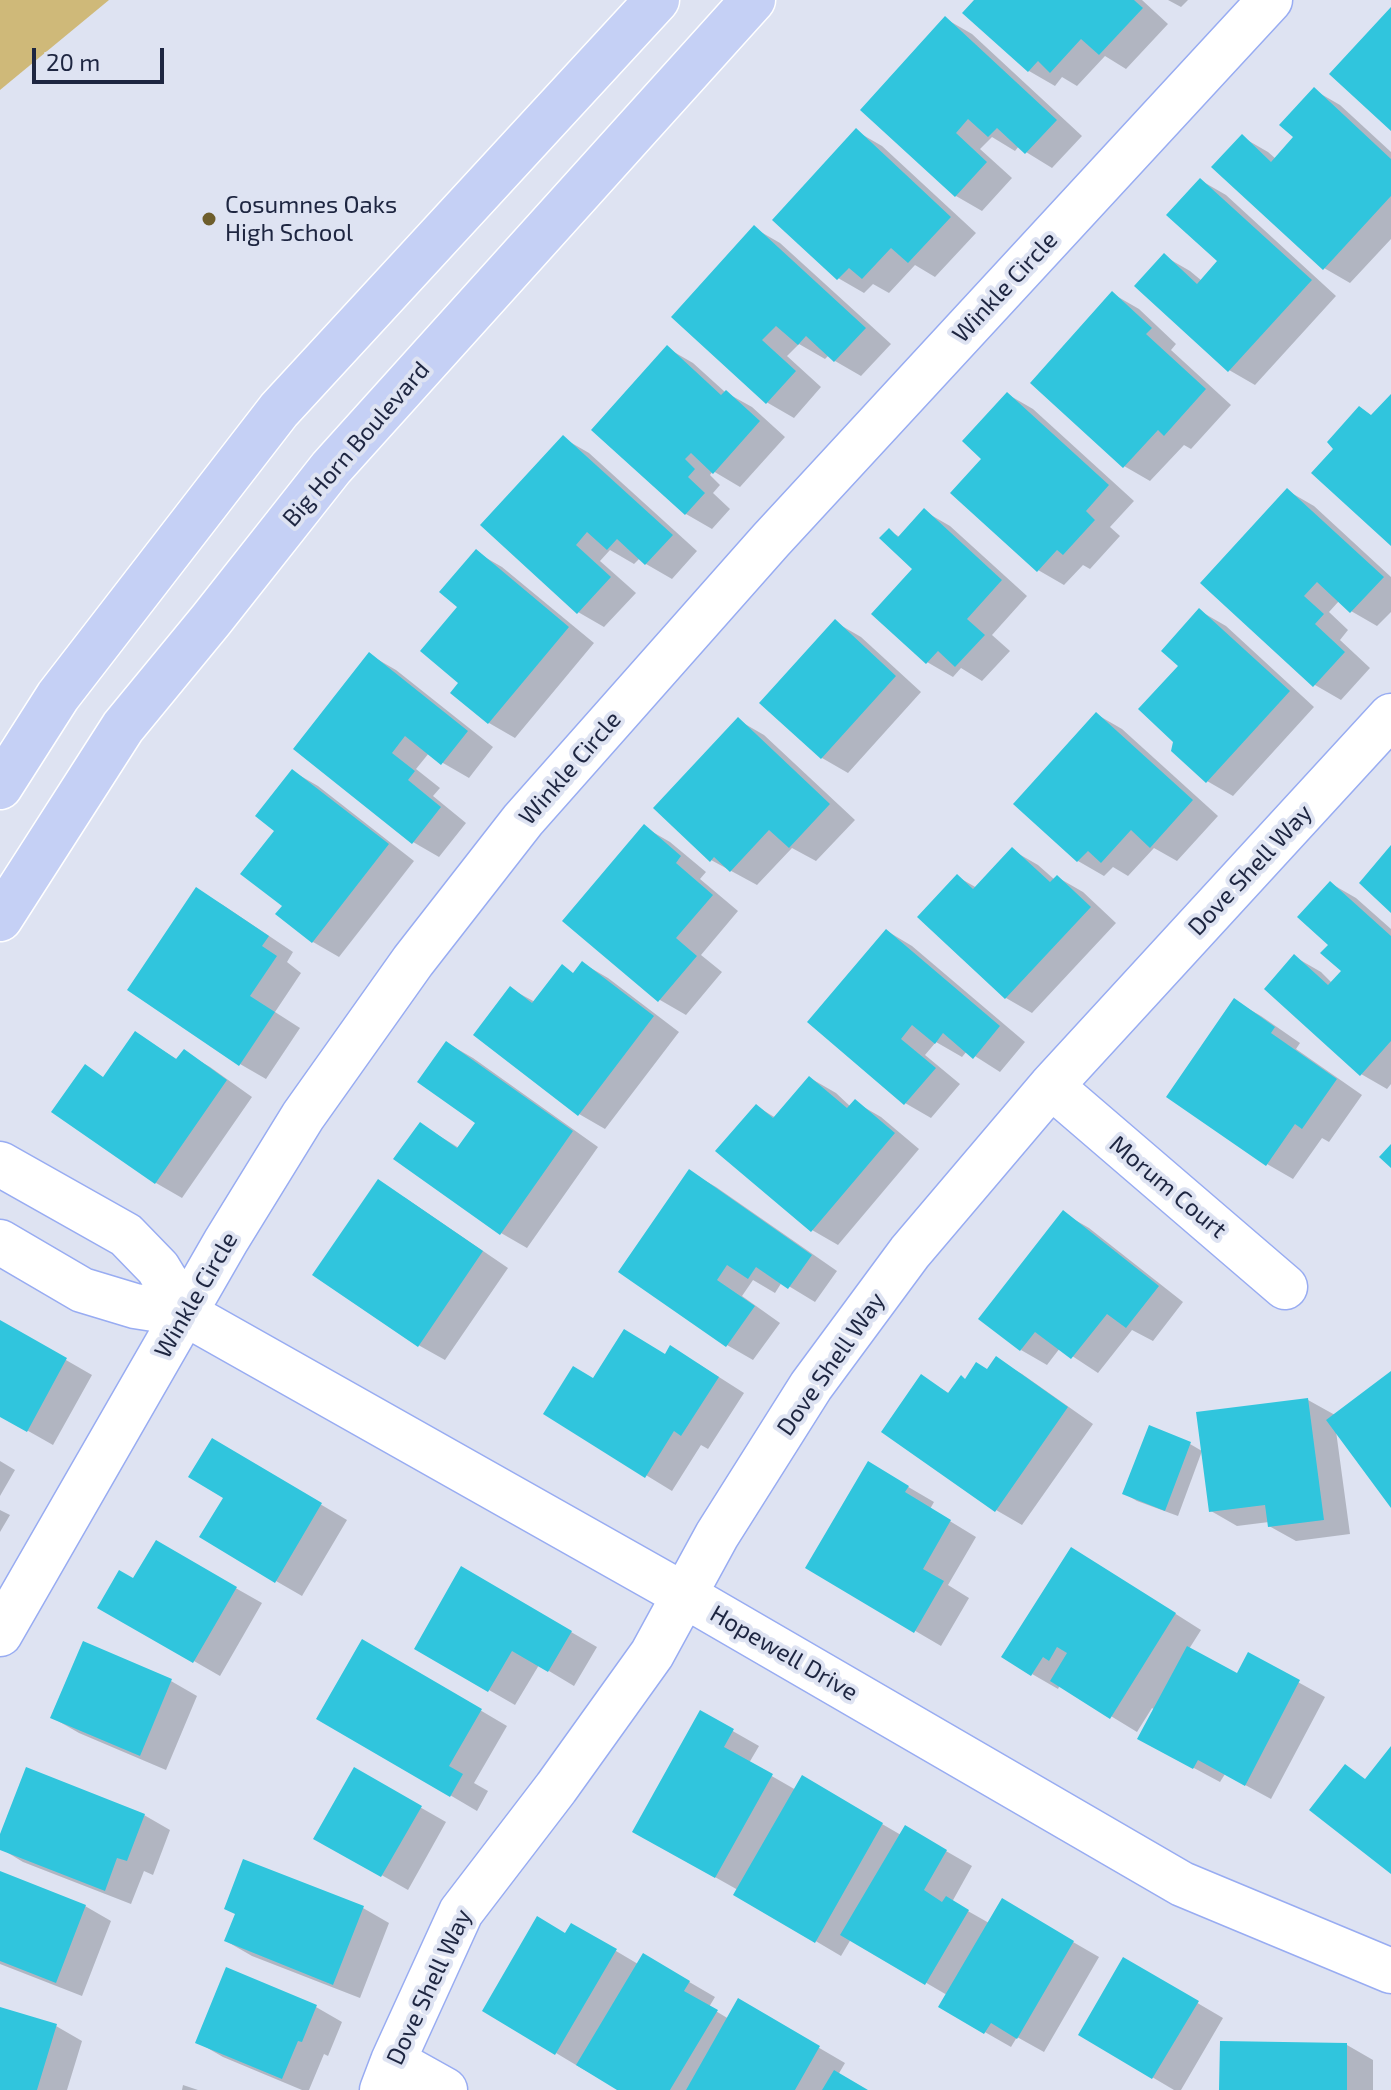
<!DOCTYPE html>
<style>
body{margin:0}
#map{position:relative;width:1391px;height:2090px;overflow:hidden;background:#dee3f2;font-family:"Exo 2",sans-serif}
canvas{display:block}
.scale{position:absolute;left:32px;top:48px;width:132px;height:36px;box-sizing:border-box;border:4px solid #1e2641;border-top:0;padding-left:10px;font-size:24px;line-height:28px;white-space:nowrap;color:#1e2641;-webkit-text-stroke:6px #dee3f2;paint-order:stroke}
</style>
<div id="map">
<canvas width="1391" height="2090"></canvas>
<div class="scale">20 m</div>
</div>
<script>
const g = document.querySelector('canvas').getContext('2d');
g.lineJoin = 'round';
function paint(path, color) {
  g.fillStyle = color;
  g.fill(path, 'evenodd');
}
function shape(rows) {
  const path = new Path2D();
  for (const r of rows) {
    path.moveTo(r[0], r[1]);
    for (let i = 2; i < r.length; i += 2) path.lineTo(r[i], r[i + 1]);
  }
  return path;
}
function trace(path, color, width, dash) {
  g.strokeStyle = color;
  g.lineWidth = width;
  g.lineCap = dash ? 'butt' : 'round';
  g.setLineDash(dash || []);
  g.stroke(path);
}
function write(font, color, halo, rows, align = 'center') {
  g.font = font + ' "Exo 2",sans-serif';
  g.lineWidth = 8;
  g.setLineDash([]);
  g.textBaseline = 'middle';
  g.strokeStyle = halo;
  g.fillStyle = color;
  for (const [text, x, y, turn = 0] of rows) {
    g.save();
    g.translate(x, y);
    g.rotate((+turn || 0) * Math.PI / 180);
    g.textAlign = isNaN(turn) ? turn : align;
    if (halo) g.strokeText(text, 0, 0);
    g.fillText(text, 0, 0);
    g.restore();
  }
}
const green = shape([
 [0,0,109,0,0,90]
]);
const shadow = shape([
 [977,0,1142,0,1168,24,1126,69,1105,56,1077,86,1062,77,1055,86,1029,71],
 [1168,0,1188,0,1181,7],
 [946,19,972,34,1082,136,1052,168,1026,152,1019,146,1015,151,992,137,980,149,1012,178,982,211,956,196,863,109],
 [1314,90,1340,105,1391,152,1391,239,1350,283,1324,268,1242,137,1268,152,1276,159,1296,137],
 [856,131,882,146,976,233,935,277,915,265,889,293,873,284,864,293,838,278],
 [1200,180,1226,195,1336,296,1255,385,1229,370,1164,256,1190,271,1202,281,1220,261],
 [754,228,780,243,891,344,861,376,835,361,829,355,825,359,799,344,787,356,821,387,794,418,768,403,674,317],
 [1113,294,1139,309,1176,344,1171,350,1231,405,1191,449,1184,445,1150,481,1124,466],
 [667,348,693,363,725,392,752,407,785,437,740,487,713,471,710,475,720,485,713,493,730,509,712,529,686,514,593,430],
 [1007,394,1033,409,1134,501,1110,527,1120,536,1090,569,1083,565,1064,585,1038,570,984,458],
 [563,438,589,453,697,551,672,579,646,564,640,558,634,564,610,550,600,561,636,593,604,627,578,612],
 [1288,491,1314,506,1391,577,1391,612,1377,626,1351,611,1339,601,1329,612,1348,630,1340,640,1370,668,1341,700,1315,685,1203,583],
 [924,511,950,526,1027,596,992,635,1010,651,982,681,961,668,953,677,927,662,915,568,889,531,900,537],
 [476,552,502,567,594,643,515,738,489,723,461,683,460,607],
 [1200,611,1226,626,1314,707,1233,796,1207,781,1180,666],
 [835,622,861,637,921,692,848,773,822,758],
 [370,655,396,670,493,747,469,778,443,763,429,753,416,769,440,788,433,796,466,823,439,857,413,842,295,748],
 [1096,714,1122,729,1218,816,1177,861,1154,848,1128,876,1113,867,1104,876,1078,861,1016,804],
 [738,720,764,735,855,820,816,861,792,848,757,885,711,860],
 [292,771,318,786,414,861,339,957,313,942,278,914,284,906,277,831],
 [644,827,670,842,706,872,700,879,738,911,701,955,722,972,686,1015,660,1000,565,921],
 [1012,850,1038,865,1055,880,1057,877,1083,892,1116,923,1032,1013,1006,998,920,917,958,877,977,888],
 [1330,883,1356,898,1391,929,1391,1084,1387,1089,1361,1074,1295,957,1321,972,1332,983,1343,971,1331,944],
 [197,890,223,905,293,952,287,962,301,973,275,1012,300,1028,266,1079,240,1064],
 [887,931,912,946,1025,1042,1000,1072,967,1051,962,1057,936,1042,925,1055,960,1084,931,1118,905,1103],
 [582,963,608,978,679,1032,605,1129,579,1114,511,989,535,1002,575,974],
 [1235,1001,1261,1016,1300,1043,1296,1049,1362,1095,1329,1142,1322,1138,1293,1179,1267,1164,1169,1096],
 [135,1033,178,1060,184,1052,210,1067,252,1097,182,1198,156,1183,85,1067,104,1078],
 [447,1043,473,1058,598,1147,527,1248,501,1233,396,1159,420,1124,459,1148,478,1122],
 [810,1078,836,1093,851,1107,855,1102,881,1117,919,1149,838,1245,812,1230,756,1106,776,1118],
 [690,1172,716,1187,837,1271,815,1302,782,1282,775,1293,753,1280,742,1296,780,1323,753,1360,727,1345,621,1271],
 [404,1197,508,1268,445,1360,420,1346,315,1275],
 [1063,1213,1089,1228,1183,1302,1153,1341,1132,1330,1098,1373,1060,1348,1047,1365,1021,1350],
 [0,1322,92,1375,53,1445,0,1415],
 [666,1356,697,1363,744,1393,708,1449,701,1445,672,1491,546,1414,594,1380],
 [996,1359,1022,1374,1093,1424,1022,1525,996,1510,922,1377,950,1394,966,1381,988,1371],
 [1391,1373,1391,1505,1336,1431,1350,1534,1296,1541,1269,1526,1269,1522,1237,1526,1211,1511,1308,1400,1335,1415],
 [212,1440,347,1520,302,1596,276,1581],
 [1190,1444,1202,1451,1178,1516,1137,1501,1125,1494],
 [0,1461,15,1470,0,1496],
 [869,1464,934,1502,930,1509,976,1537,948,1585,969,1598,941,1646,808,1568],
 [0,1510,10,1515,0,1532],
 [156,1543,262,1603,220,1676,100,1607,134,1581],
 [1097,1564,1201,1630,1189,1649,1238,1676,1249,1655,1325,1697,1271,1799,1225,1774,1220,1782,1166,1753,1155,1710,1152,1708,1137,1732,1060,1685,1058,1689,1032,1674],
 [462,1569,597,1647,574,1686,539,1665,515,1705,416,1648],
 [363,1641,507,1726,474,1783,488,1791,477,1811,319,1718],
 [171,1681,197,1696,166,1770,79,1733,53,1718],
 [701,1713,759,1746,749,1763,796,1790,803,1778,901,1835,906,1828,972,1866,952,1902,989,1923,1002,1901,1099,1957,1044,2052,1017,2037,1011,2047,941,2007,947,1995,851,1939,841,1956,736,1894,738,1890,635,1832],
 [355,1770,446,1822,408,1890,316,1838],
 [144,1815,170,1830,153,1875,144,1871,131,1904,23,1862,0,1848,0,1840],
 [0,1873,85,1906,111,1921,82,1996,0,1964],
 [363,1908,389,1923,360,1998,252,1956,226,1941],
 [572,1925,638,1964,643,1955,715,1997,709,2007,729,2019,739,2001,845,2063,838,2075,865,2090,621,2090,581,2068,556,2053,566,1935],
 [1124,1960,1223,2018,1181,2090,1174,2090,1081,2035],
 [316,2007,342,2022,328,2056,324,2054,309,2090,302,2090,223,2057,197,2042],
 [0,2009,56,2026,82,2041,67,2090,0,2090],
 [1347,2045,1373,2060,1373,2090,1221,2090],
 [183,2085,198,2090,182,2090]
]);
const building = shape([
 [974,0,1134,0,1143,8,1099,55,1081,39,1050,73,1038,61,1028,72,962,13],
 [1391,7,1391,131,1329,74],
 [945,16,1057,120,1025,154,997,128,988,137,968,119,956,133,987,162,955,197,860,110],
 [1314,87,1391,159,1391,196,1323,270,1211,167,1242,134,1271,162,1293,137,1279,125],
 [856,128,951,217,908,263,891,248,862,279,849,268,837,280,772,220],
 [1200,178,1312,280,1228,372,1134,286,1164,253,1197,284,1217,261,1166,215],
 [754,225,866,328,834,362,806,336,798,345,776,326,762,340,796,371,766,404,671,317],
 [1112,291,1152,328,1146,334,1206,389,1164,436,1158,430,1123,468,1030,383],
 [667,345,721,395,726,390,760,421,713,474,691,453,685,459,695,469,688,477,705,493,685,515,591,430],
 [1007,392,1109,485,1086,511,1095,520,1063,555,1057,550,1037,572,950,493,981,459,962,441],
 [1391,394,1391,546,1311,473,1333,449,1327,442,1359,406,1371,415],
 [563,435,673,535,645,565,617,539,607,550,587,532,576,545,611,577,577,614,480,525],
 [1287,488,1384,577,1350,613,1317,582,1304,596,1324,614,1315,624,1345,652,1313,687,1200,583],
 [924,508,1002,580,967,619,985,635,955,667,938,651,926,664,871,614,912,569,879,538,889,528,898,537],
 [476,549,569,627,488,724,450,693,458,683,420,651,457,607,439,592],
 [1199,608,1290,691,1206,783,1171,751,1173,742,1138,709,1178,666,1161,651],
 [835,619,896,676,821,759,759,703],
 [369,652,468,731,441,765,405,736,392,753,415,771,408,780,441,807,412,844,293,749],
 [1096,712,1193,800,1150,848,1131,830,1101,863,1088,851,1077,862,1013,804],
 [738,717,830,804,789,848,769,830,730,872,714,857,710,862,653,808],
 [292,769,389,844,312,943,275,914,282,906,240,874,274,831,255,816],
 [644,824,681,856,676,863,713,895,676,938,697,956,658,1002,562,921],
 [1391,845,1391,913,1359,883],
 [1012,847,1050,882,1057,875,1091,907,1005,999,917,917,957,874,973,889],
 [1330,881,1391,936,1391,1041,1360,1076,1264,989,1294,954,1328,985,1341,971,1320,953,1328,945,1297,917],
 [196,887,269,936,262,946,277,956,250,996,275,1012,239,1066,127,990],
 [886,929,1000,1026,973,1059,943,1033,935,1044,912,1025,901,1039,936,1068,904,1105,807,1022],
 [582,961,654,1016,578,1116,473,1035,510,986,532,1003,562,964,573,973],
 [1234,998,1275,1027,1271,1033,1337,1079,1302,1129,1295,1124,1266,1166,1166,1097],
 [135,1031,176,1059,184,1049,227,1080,155,1184,51,1112,85,1064,103,1077],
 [446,1041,573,1131,500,1235,393,1159,420,1122,457,1148,475,1123,417,1082],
 [809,1076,847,1108,855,1099,895,1133,811,1232,715,1151,756,1104,773,1118],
 [1391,1144,1391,1168,1379,1157],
 [689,1169,812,1255,788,1289,756,1267,748,1279,727,1265,717,1280,755,1306,726,1347,618,1272],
 [378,1179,483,1251,418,1347,312,1275],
 [1063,1210,1159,1286,1126,1328,1107,1314,1071,1359,1035,1332,1020,1351,978,1319],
 [0,1320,67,1358,27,1432,0,1417],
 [624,1329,665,1354,670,1345,719,1377,681,1436,674,1431,645,1478,543,1414,573,1366,593,1378],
 [996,1356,1068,1407,995,1512,881,1432,921,1374,948,1393,961,1375,965,1379,976,1362,987,1369],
 [1391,1371,1391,1508,1326,1420],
 [1308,1398,1324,1520,1268,1527,1265,1505,1209,1512,1196,1412],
 [1149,1425,1191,1442,1165,1511,1122,1494],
 [212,1438,322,1503,275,1583,199,1537,223,1498,188,1477],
 [868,1461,909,1486,905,1492,951,1520,923,1569,944,1581,914,1633,805,1568],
 [156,1540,237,1587,193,1663,97,1608,119,1570,133,1578],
 [1071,1547,1176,1613,1110,1719,1050,1681,1067,1653,1057,1647,1049,1661,1043,1657,1031,1676,1001,1657],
 [461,1566,572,1631,548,1672,512,1651,488,1692,414,1649],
 [362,1639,482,1709,449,1766,463,1774,450,1797,316,1719],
 [83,1641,172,1679,140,1756,50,1718],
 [1187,1646,1237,1673,1248,1652,1300,1680,1245,1786,1198,1760,1193,1769,1137,1739],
 [700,1710,734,1729,724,1747,773,1774,715,1878,632,1832],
 [1391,1746,1391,1874,1309,1810,1345,1764,1365,1779],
 [26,1767,145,1814,127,1861,117,1858,105,1891,0,1850,0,1834],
 [354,1767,422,1806,381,1877,313,1839],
 [802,1775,883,1823,815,1943,733,1895],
 [905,1825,947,1850,924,1890,942,1902,946,1896,969,1910,925,1985,840,1935],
 [243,1859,364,1906,333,1985,224,1941,235,1914,224,1909],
 [0,1871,86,1905,56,1983,0,1961],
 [1002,1898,1074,1941,1017,2039,991,2023,984,2034,938,2007],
 [537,1916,565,1933,571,1923,617,1949,555,2055,482,2011],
 [643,1953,690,1981,684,1991,718,2010,670,2090,617,2090,576,2065],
 [1123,1957,1199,2001,1152,2079,1078,2035],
 [226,1967,317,2005,302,2042,298,2041,282,2079,195,2043],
 [738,1998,820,2046,795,2090,686,2090],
 [0,2007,57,2024,37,2090,0,2090],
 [1220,2041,1347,2043,1347,2090,1219,2090],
 [834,2070,868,2090,822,2090]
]);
const minor = shape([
 [1051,1086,1285,1287],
 [0,1164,126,1235,158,1268,186,1314],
 [0,1242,82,1290,135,1306,186,1314,684,1595,1182,1884,1391,1971],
 [0,1634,226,1241,303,1116,413,961,523,820,771,540,1270,0],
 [393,2061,445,2090],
 [382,2090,393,2061,461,1912,556,1788,652,1654,717,1535,811,1386,910,1252,1051,1086,1391,716]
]);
const major = shape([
 [0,787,58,696,279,410,657,0],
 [0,919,123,727,211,620,331,468,753,0]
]);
const markers = [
 [209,219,8,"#6e5e2c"]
];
const poiNames = [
 ["Cosumnes Oaks",225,205],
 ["High School",225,233]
];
const streetNames = [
 ["Winkle Circle",1005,287,-47],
 ["Big Horn Boulevard",356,444,-49],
 ["Winkle Circle",570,768,-49],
 ["Dove Shell Way",1250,870,-47],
 ["Morum Court",1168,1187,40],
 ["Winkle Circle",196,1295,-60],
 ["Dove Shell Way",831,1364,-55],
 ["Hopewell Drive",784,1653,30],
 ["Dove Shell Way",429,1987,-65]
];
paint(green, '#cfb979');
paint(shadow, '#0003');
paint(building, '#30c5dd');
trace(minor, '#98acf2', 47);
trace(major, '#fff', 47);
trace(minor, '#fff', 44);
trace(major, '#c5d0f5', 44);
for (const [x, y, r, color] of markers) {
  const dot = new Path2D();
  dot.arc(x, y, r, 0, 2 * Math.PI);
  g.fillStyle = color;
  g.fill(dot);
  trace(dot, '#dee3f2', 3);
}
write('24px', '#1e2641', '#dee3f2', poiNames, 'left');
write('24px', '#1e2641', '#dee3f2', streetNames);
</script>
